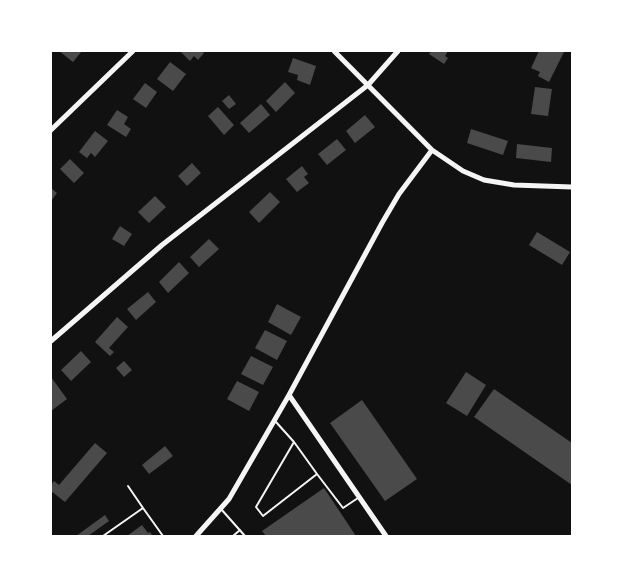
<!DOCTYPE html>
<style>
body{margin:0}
#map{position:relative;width:623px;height:587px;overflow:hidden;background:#111;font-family:"IBM Plex Serif",serif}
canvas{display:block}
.frame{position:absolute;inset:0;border:52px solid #fff;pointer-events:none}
</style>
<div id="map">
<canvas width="623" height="587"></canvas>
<div class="frame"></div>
</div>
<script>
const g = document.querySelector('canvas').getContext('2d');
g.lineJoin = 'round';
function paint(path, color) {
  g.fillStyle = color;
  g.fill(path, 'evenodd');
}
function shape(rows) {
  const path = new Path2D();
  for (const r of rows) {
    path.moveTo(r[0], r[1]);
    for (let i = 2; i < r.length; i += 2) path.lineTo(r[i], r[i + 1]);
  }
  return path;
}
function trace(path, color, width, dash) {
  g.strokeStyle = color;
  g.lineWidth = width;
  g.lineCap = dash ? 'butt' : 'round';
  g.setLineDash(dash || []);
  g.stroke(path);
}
const building = shape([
 [59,51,82,51,73,62],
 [180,51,202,51,204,53,198,60,194,56,190,61],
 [431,51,448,51,445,56,448,58,444,64,429,54],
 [539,51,564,52,549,82,538,76,540,72,531,68],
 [293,58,316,66,310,85,297,80,298,75,288,72],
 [170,62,186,74,173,91,157,79],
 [285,82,295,93,276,112,266,101],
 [145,83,157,92,146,108,133,99],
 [535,87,552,89,548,116,531,114],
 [229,95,236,104,229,109,222,101],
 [261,104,270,115,249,133,240,123],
 [218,107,234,125,224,135,208,116],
 [117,110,128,117,124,124,131,129,126,137,107,125],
 [365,115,375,127,355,143,346,131],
 [471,129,508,141,503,155,467,143],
 [95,131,108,141,95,157,91,153,87,158,79,152],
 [337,139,346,150,327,165,318,154],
 [517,144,552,148,551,162,516,158],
 [70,159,84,173,74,183,60,169],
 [192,163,201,173,187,186,178,176],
 [302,166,308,174,304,177,309,183,297,192,286,179],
 [51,188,57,193,51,201],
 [270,192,280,202,259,223,249,212],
 [155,196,166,207,149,223,138,212],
 [120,226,132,234,124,246,112,239],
 [537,232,570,252,562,265,529,245],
 [209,239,219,249,199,267,190,257],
 [179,262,189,273,168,293,159,282],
 [148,292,156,302,136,320,127,309],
 [277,304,301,317,291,335,268,322],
 [117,317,128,327,109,348,114,352,110,356,95,342],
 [265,330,287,341,277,360,255,348],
 [81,351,91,362,71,381,61,370],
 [251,356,273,367,263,385,241,374],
 [124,361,132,370,124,377,116,368],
 [466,372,486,385,467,416,446,403],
 [51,377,67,399,51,411],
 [237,381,259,392,249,411,227,399],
 [494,389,572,443,572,485,474,417],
 [362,400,417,479,385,501,330,423],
 [95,443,107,453,65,502,51,491,51,485,54,481,59,485],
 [165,446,173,456,149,474,142,465],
 [324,488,356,536,266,536,262,531],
 [105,515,109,521,88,536,76,536],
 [142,525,148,533,150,532,153,536,127,536]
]);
const service = shape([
 [276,422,294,442,317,474,263,516,256,507,294,442],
 [317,474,343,508,358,498],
 [128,486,143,508],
 [221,509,245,536],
 [103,536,143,508,163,536],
 [233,536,240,530]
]);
const minor = shape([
 [334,51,432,150,463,171,484,180,514,185,572,187],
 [51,130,133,51],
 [51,341,162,245,368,85,398,51],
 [289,395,386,536],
 [196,536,229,499,289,395,382,223,399,194,432,150]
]);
paint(building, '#4a4a4a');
trace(service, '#f5f5f5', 2);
trace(minor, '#f5f5f5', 5);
</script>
